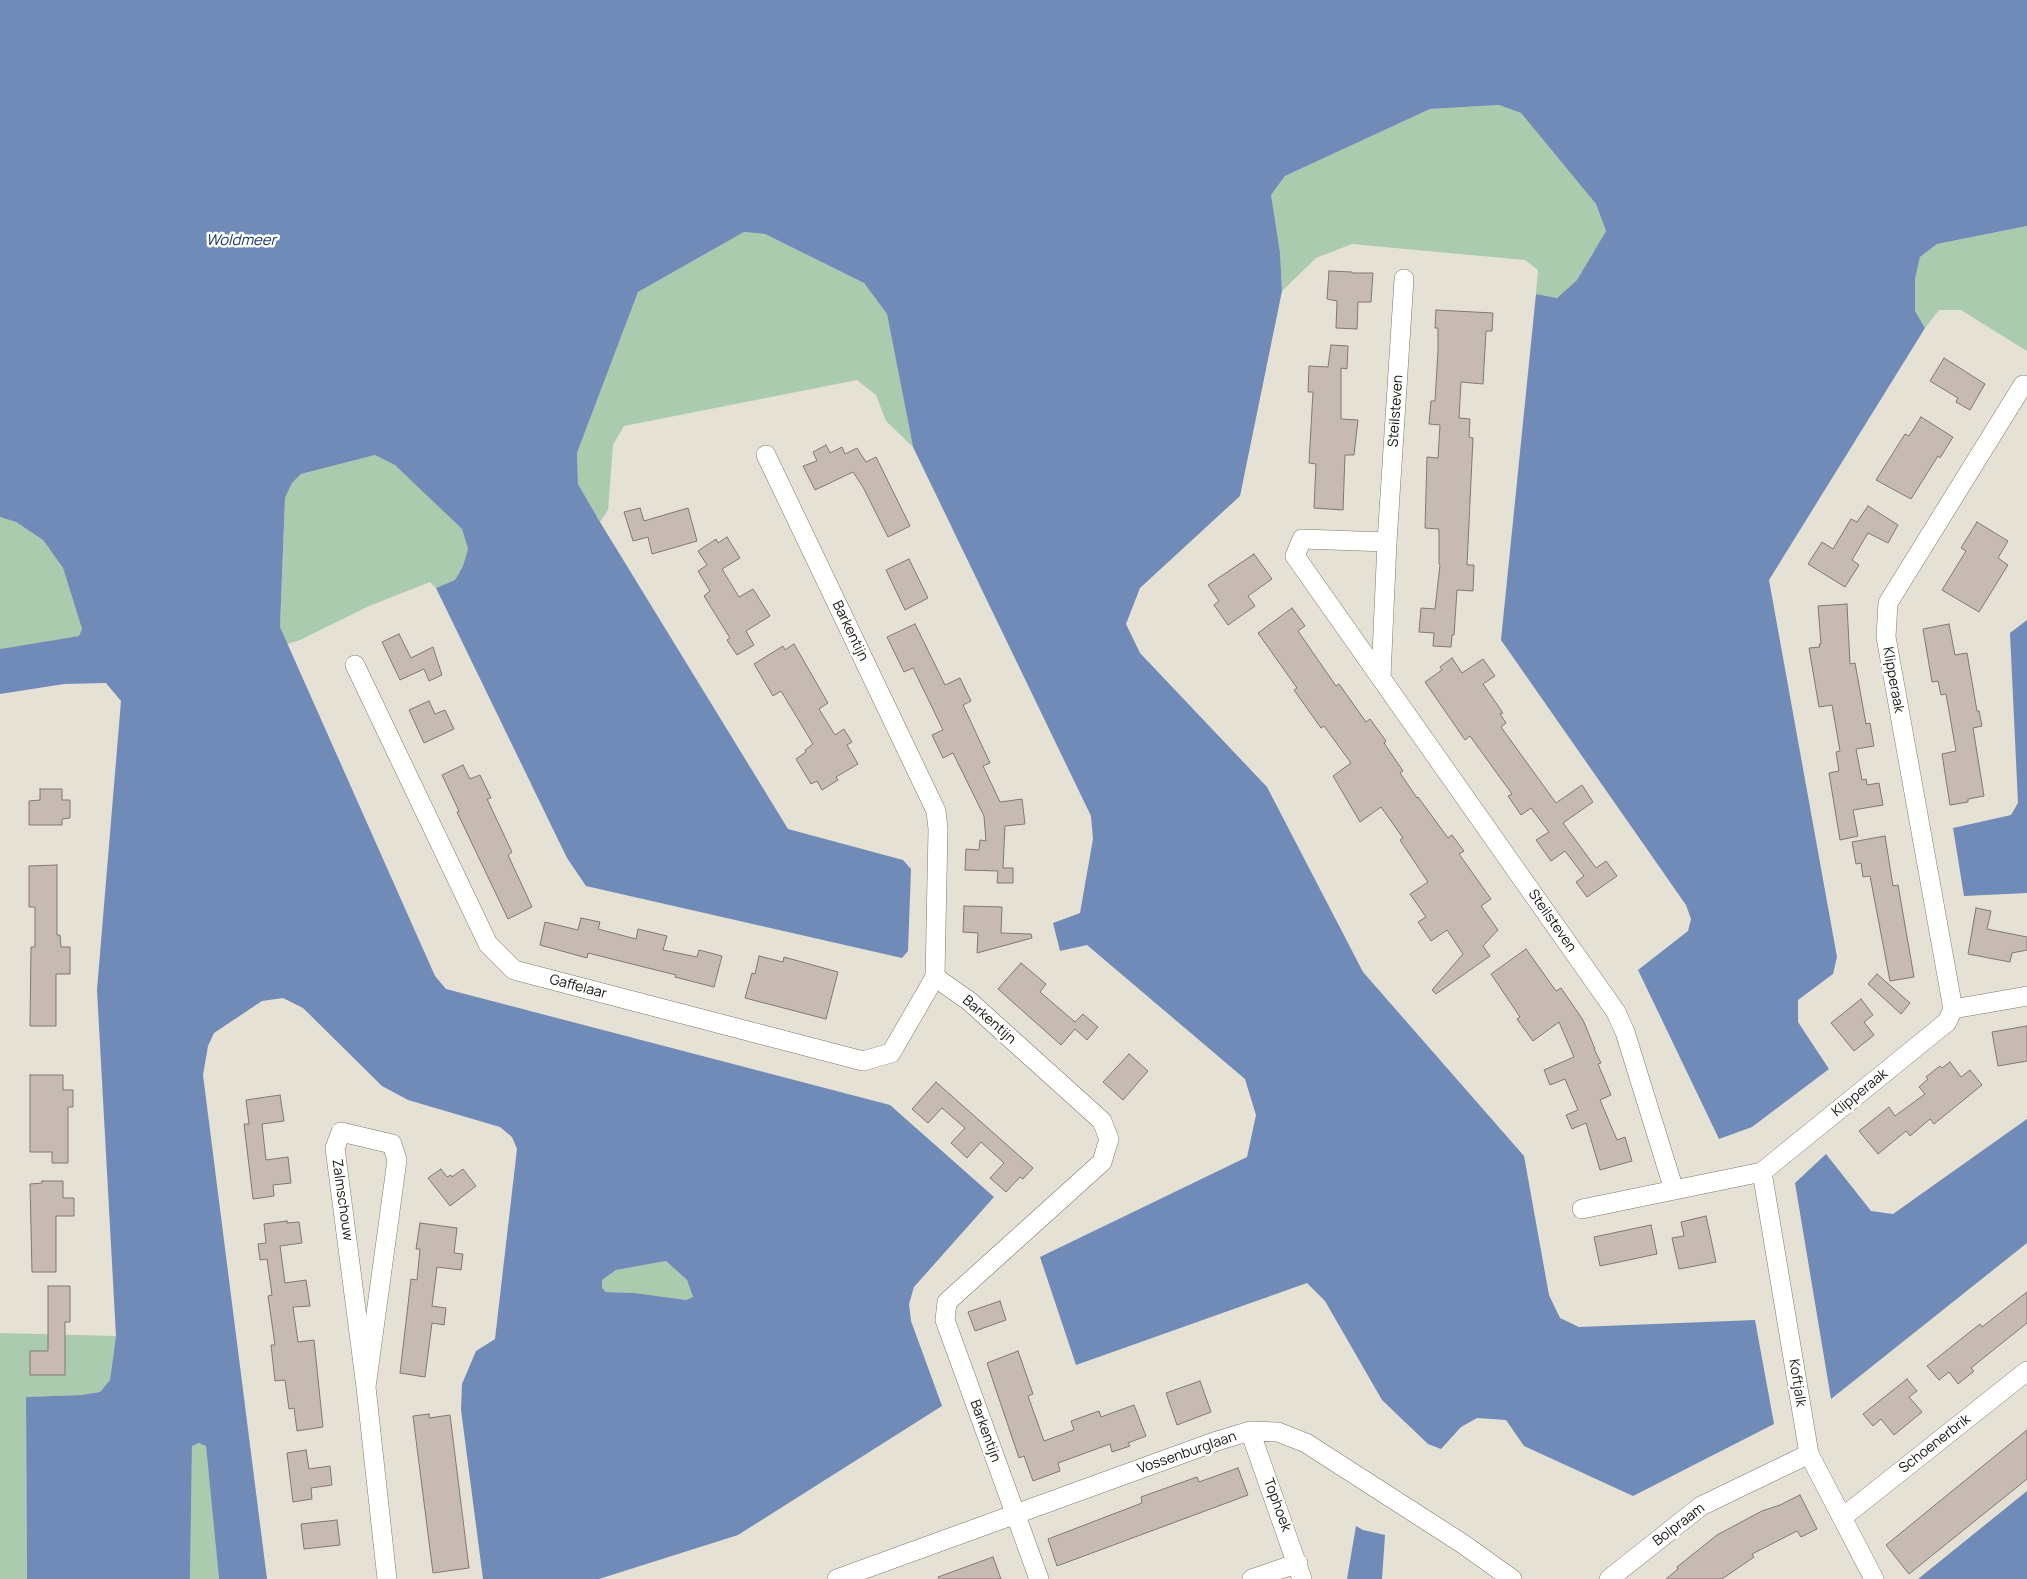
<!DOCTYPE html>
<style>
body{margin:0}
canvas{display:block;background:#e5e1d4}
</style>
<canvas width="2027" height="1579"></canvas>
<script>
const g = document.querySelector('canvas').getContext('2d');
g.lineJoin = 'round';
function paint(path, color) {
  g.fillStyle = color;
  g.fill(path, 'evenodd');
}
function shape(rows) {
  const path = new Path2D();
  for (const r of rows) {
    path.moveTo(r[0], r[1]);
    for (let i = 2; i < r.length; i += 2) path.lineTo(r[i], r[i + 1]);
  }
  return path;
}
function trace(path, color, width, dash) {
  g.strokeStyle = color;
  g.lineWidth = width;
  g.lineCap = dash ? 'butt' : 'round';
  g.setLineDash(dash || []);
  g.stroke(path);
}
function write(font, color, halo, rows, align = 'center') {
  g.font = font + ' Manrope,sans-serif';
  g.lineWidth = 5;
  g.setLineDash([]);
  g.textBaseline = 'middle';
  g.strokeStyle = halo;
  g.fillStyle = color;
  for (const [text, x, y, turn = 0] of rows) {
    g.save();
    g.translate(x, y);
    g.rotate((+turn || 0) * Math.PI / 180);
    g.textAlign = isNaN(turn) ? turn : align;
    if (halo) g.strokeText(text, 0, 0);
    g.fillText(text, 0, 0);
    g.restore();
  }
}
const green = shape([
 [1499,105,1521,113,1596,204,1606,231,1577,280,1557,298,1536,294,1538,270,1525,260,1352,244,1316,258,1282,291,1280,252,1271,195,1285,176,1430,109],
 [2027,226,2027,351,1961,310,1939,310,1925,328,1915,311,1915,279,1920,257,1937,244],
 [744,232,765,234,864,283,887,314,913,447,886,421,876,395,857,380,624,426,613,445,608,510,600,522,578,484,577,453,638,292],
 [375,455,396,465,462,529,468,549,463,566,455,580,436,588,430,582,369,606,300,640,287,644,280,627,285,498,292,483,301,474],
 [0,517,16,522,43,540,63,568,82,629,80,636,0,649],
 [666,1261,687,1280,693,1297,686,1300,635,1293,606,1292,602,1288,602,1280,616,1270],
 [0,1333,116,1336,110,1380,100,1392,81,1395,26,1397,27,1579,0,1579],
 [199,1443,206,1445,219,1579,190,1579,192,1446]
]);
const water = shape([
 [0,0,2027,0,2027,226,1937,244,1920,257,1915,279,1915,311,1925,328,1769,580,1837,957,1833,974,1798,1000,1798,1022,1829,1069,1752,1127,1719,1139,1638,970,1688,931,1691,919,1686,905,1501,640,1536,294,1557,298,1577,280,1606,231,1596,204,1521,113,1499,105,1430,109,1285,176,1271,195,1280,252,1282,291,1240,496,1140,588,1126,624,1140,653,1267,787,1363,972,1524,1156,1549,1295,1560,1318,1579,1327,1755,1320,1774,1424,1633,1496,1524,1446,1506,1420,1477,1418,1461,1427,1441,1449,1428,1444,1382,1400,1325,1301,1307,1283,1076,1365,1040,1257,1247,1157,1256,1115,1245,1079,1087,945,1060,951,1053,923,1080,913,1093,839,1091,816,913,447,887,314,864,283,765,234,744,232,638,292,577,453,578,484,600,522,788,829,903,860,911,869,908,951,902,958,586,886,567,858,436,588,455,580,463,566,468,549,462,529,395,465,375,455,301,474,292,483,285,498,280,627,435,976,446,989,890,1105,994,1197,914,1287,909,1304,911,1321,942,1406,738,1535,599,1579,483,1579,461,1410,462,1384,476,1351,495,1339,517,1149,512,1137,500,1127,408,1100,382,1086,303,1008,283,998,262,1001,214,1033,208,1046,203,1075,267,1579,219,1579,206,1446,199,1443,192,1446,190,1579,27,1579,26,1397,81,1395,100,1392,110,1380,116,1336,97,990,121,701,106,683,64,684,0,694,0,649,79,636,82,629,63,568,43,540,16,522,0,517],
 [666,1261,687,1280,693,1297,686,1300,635,1293,606,1292,602,1288,602,1280,616,1270],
 [2027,620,2027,893,1964,896,1953,828,2011,815,2018,803,2010,633],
 [2027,1119,2027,1243,1831,1399,1795,1183,1826,1154,1871,1211,1893,1214],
 [2027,1491,2027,1579,1918,1579],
 [1356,1526,1363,1530,1385,1535,1382,1579,1347,1579]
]);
const building = shape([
 [1329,271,1352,272,1352,273,1373,273,1371,302,1358,302,1357,329,1336,328,1337,301,1327,299,1329,271],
 [1436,310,1493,313,1492,331,1486,331,1483,384,1461,382,1459,418,1470,419,1469,437,1473,438,1467,565,1474,565,1473,591,1457,590,1454,635,1452,635,1451,647,1433,646,1434,633,1419,632,1421,608,1435,609,1440,565,1439,564,1439,529,1425,528,1427,457,1438,458,1440,425,1429,424,1431,401,1435,401,1438,351,1438,328,1435,328,1436,310],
 [1331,345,1348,346,1347,369,1341,368,1341,419,1358,420,1354,455,1345,455,1343,510,1314,508,1316,464,1309,463,1313,392,1308,392,1309,366,1328,367,1331,345],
 [1944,358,1985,384,1970,410,1956,402,1958,398,1930,381,1944,358],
 [1921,417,1953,437,1940,458,1938,456,1911,499,1876,480,1905,434,1909,436,1921,417],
 [826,445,830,453,842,447,845,454,857,448,866,462,876,457,910,526,888,537,863,487,853,472,815,490,803,466,817,461,813,452,826,445],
 [1868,506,1898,525,1888,543,1868,533,1852,560,1859,565,1845,587,1808,564,1822,542,1833,549,1851,519,1857,522,1868,506],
 [640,508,644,521,688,508,697,541,652,554,648,537,633,541,624,512,640,508],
 [1977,522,2008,541,1998,558,2008,565,1979,612,1942,590,1966,551,1961,548,1977,522],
 [727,537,740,558,722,569,739,597,753,589,770,616,746,631,754,645,737,655,727,640,730,638,704,596,710,591,698,571,707,565,698,551,716,539,718,543,727,537],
 [1254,554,1272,579,1248,596,1255,606,1228,625,1214,605,1219,601,1208,585,1254,554],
 [909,559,928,598,905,610,886,570,909,559],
 [1847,604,1850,664,1855,663,1866,724,1870,723,1874,746,1856,749,1862,780,1866,779,1867,785,1879,783,1883,805,1853,810,1858,836,1840,840,1829,773,1839,771,1836,752,1840,751,1832,705,1819,707,1809,648,1820,647,1819,644,1821,644,1818,606,1847,604],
 [1292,608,1305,626,1298,631,1336,686,1339,684,1366,722,1370,719,1386,741,1384,743,1403,771,1400,773,1417,798,1418,797,1448,838,1452,835,1464,851,1459,854,1491,899,1481,906,1498,930,1483,946,1490,956,1436,994,1432,990,1463,954,1447,930,1431,941,1418,922,1426,917,1410,894,1428,882,1400,840,1403,838,1381,807,1360,822,1333,776,1351,763,1324,726,1321,728,1294,690,1297,688,1258,633,1292,608],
 [915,624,945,685,960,678,971,701,963,705,990,763,983,766,1000,802,1022,799,1025,824,1005,826,1003,868,1013,868,1013,883,997,883,998,871,965,870,966,849,979,850,980,840,986,841,984,816,953,753,943,758,932,735,943,730,913,668,904,672,887,637,915,624],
 [1949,624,1955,655,1967,653,1977,711,1979,711,1982,726,1973,728,1984,796,1968,799,1968,802,1950,805,1942,754,1956,751,1946,694,1941,695,1938,681,1932,682,1923,629,1949,624],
 [399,634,411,658,433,647,442,675,429,681,424,669,400,680,382,642,399,634],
 [794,644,828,703,819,709,835,735,844,729,852,742,847,745,858,764,836,777,838,780,822,790,817,781,811,784,796,759,806,752,805,750,813,744,781,691,773,696,754,664,783,646,785,650,794,644],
 [1452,658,1462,673,1483,659,1495,676,1483,684,1503,713,1500,714,1506,723,1501,727,1556,803,1582,785,1593,802,1563,823,1596,868,1606,861,1617,876,1587,897,1576,882,1584,876,1565,851,1551,861,1536,840,1549,832,1531,808,1521,815,1508,796,1512,794,1470,736,1465,740,1425,682,1442,670,1440,667,1452,658],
 [429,701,435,714,445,710,454,729,424,743,409,710,429,701],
 [463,765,470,779,480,775,491,798,487,799,512,852,508,855,532,907,508,919,457,812,459,811,442,775,463,765],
 [40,789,62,789,62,800,70,800,70,818,62,819,62,825,29,825,29,801,40,800,40,789],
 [1885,836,1893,886,1898,885,1914,977,1890,981,1870,876,1863,877,1861,863,1856,864,1852,842,1885,836],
 [57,865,57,935,60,935,61,947,70,947,70,974,56,974,56,1026,30,1026,31,947,35,947,35,907,29,907,29,866,57,865],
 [964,906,1002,907,1001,933,1031,934,1032,938,977,953,978,933,963,932,964,906],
 [1976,908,1991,911,1987,929,2027,937,2027,950,2012,953,2010,962,1968,954,1976,908],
 [581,918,600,922,598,929,636,939,638,929,667,936,663,950,697,957,699,950,722,956,714,987,675,977,676,975,588,953,587,958,540,945,545,922,578,930,581,918],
 [1526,949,1556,991,1561,988,1583,1020,1595,1049,1594,1049,1601,1063,1598,1064,1611,1095,1600,1100,1617,1140,1625,1137,1632,1161,1600,1170,1586,1123,1572,1129,1566,1115,1578,1110,1565,1079,1550,1085,1544,1070,1574,1057,1559,1022,1533,1041,1517,1019,1520,1017,1491,974,1526,949],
 [759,956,783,962,784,957,838,972,826,1019,745,998,752,973,755,974,759,956],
 [1021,963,1046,984,1040,992,1075,1022,1083,1014,1098,1027,1087,1040,1075,1029,1061,1045,998,989,1021,963],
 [1877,974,1910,1003,1901,1014,1868,984,1877,974],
 [1861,999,1873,1015,1864,1022,1874,1035,1854,1051,1831,1023,1861,999],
 [2027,1026,2027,1061,1998,1066,1992,1032,2027,1026],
 [1129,1054,1148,1071,1123,1100,1103,1082,1129,1054],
 [1950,1062,1961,1077,1970,1070,1982,1085,1934,1124,1930,1119,1910,1136,1906,1131,1878,1154,1859,1131,1889,1107,1895,1116,1925,1094,1919,1087,1928,1079,1926,1077,1940,1066,1942,1068,1950,1062],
 [30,1075,63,1075,63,1090,73,1090,73,1107,68,1107,68,1163,52,1163,52,1152,30,1152,30,1075],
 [936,1082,1033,1168,1023,1179,1020,1177,1006,1192,990,1178,1004,1163,981,1142,967,1158,951,1143,965,1128,942,1108,928,1123,912,1109,936,1082],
 [280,1095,284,1121,262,1124,266,1160,288,1157,291,1183,273,1185,274,1196,253,1199,244,1124,249,1124,246,1100,280,1095],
 [441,1169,447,1177,451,1175,452,1177,463,1169,476,1186,450,1206,428,1178,441,1169],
 [42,1181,63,1181,63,1198,74,1198,74,1216,56,1216,56,1272,32,1272,30,1184,42,1183,42,1181],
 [1706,1216,1716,1262,1679,1269,1672,1238,1684,1236,1681,1222,1706,1216],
 [287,1221,287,1223,299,1222,302,1243,280,1246,285,1283,306,1280,310,1306,293,1307,298,1342,314,1340,323,1427,297,1431,294,1408,289,1409,285,1380,275,1381,271,1345,275,1345,268,1296,272,1295,267,1259,260,1260,258,1244,266,1243,264,1224,287,1221],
 [420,1223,457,1228,454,1253,463,1254,461,1270,437,1267,432,1306,446,1308,444,1325,432,1323,425,1377,400,1373,411,1279,417,1280,420,1249,416,1249,420,1223],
 [1651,1225,1657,1254,1600,1266,1594,1237,1651,1225],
 [48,1286,70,1286,70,1322,65,1322,65,1375,30,1375,30,1351,48,1351,48,1286],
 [2027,1292,2027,1323,1971,1368,1974,1371,1958,1384,1949,1372,1939,1380,1927,1366,1980,1324,1982,1327,2027,1292],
 [1000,1301,1006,1320,975,1331,968,1312,1000,1301],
 [1018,1351,1033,1394,1028,1396,1044,1441,1074,1430,1071,1421,1099,1411,1101,1417,1134,1405,1146,1436,1128,1443,1130,1446,1112,1452,1110,1444,1058,1463,1060,1471,1033,1481,1024,1456,1019,1458,987,1363,1018,1351],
 [1907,1379,1917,1391,1909,1397,1922,1412,1894,1435,1881,1419,1873,1426,1863,1414,1907,1379],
 [1200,1381,1211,1412,1177,1425,1166,1393,1200,1381],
 [429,1414,429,1418,450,1415,469,1568,433,1573,413,1416,429,1414],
 [2027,1430,2027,1479,1909,1574,1886,1545,2027,1430],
 [306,1450,309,1469,330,1466,332,1485,311,1488,312,1499,293,1502,287,1453,306,1450],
 [1238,1468,1248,1495,1057,1566,1048,1539,1142,1503,1141,1497,1197,1477,1199,1482,1238,1468],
 [1800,1495,1817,1529,1801,1537,1797,1531,1752,1554,1754,1557,1722,1579,1666,1579,1678,1569,1677,1567,1717,1535,1762,1511,1780,1505,1800,1495],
 [337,1520,340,1545,304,1549,301,1524,337,1520],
 [993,1557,1001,1579,939,1579,938,1577,993,1557]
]);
const minor = shape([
 [766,455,936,811,938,829,935,977,969,1001,1102,1121,1109,1139,1102,1162,947,1302,945,1320,1039,1579],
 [1387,542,1302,539,1295,556,1616,1012,1625,1032,1674,1190],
 [355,665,488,944,514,970,863,1061,891,1053,935,977],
 [1381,677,1387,542,1404,279],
 [1953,1009,1886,637,1888,603,2023,385],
 [1762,1172,1809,1454,1874,1579],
 [1582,1209,1762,1172,1947,1022,1953,1009,2027,996],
 [366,1387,397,1160,392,1144,341,1132,335,1148,366,1387,387,1579],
 [1250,1431,1302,1579],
 [1843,1517,2027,1371],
 [837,1579,1217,1441,1250,1431,1278,1432,1306,1443,1463,1544,1512,1579],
 [1252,1579,1298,1563],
 [1609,1579,1701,1506,1809,1454]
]);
const streetNames = [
 ["Steilsteven",1396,411,-86],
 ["Barkentijn",850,631,64],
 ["Klipperaak",1893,680,80],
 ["Steilsteven",1552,921,55],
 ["Gaffelaar",578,987,15],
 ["Barkentijn",989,1020,41],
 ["Klipperaak",1860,1093,-39],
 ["Zalmschouw",342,1200,82],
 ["Koftjalk",1797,1383,81],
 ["Barkentijn",985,1431,70],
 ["Schoenerbrik",1935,1444,-38],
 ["Vossenburglaan",1187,1453,-19],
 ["Tophoek",1277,1505,70],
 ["Bolpraam",1679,1525,-37]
];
const waterNames = [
 ["Woldmeer",241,241]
];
paint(green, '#aacbad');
paint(water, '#708bb8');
paint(building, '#c7bab2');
trace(building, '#837770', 1);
trace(minor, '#7e7a6e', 20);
trace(minor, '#fff', 19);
write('14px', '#161510', '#fff', streetNames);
write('italic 15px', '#173870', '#fff', waterNames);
</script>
